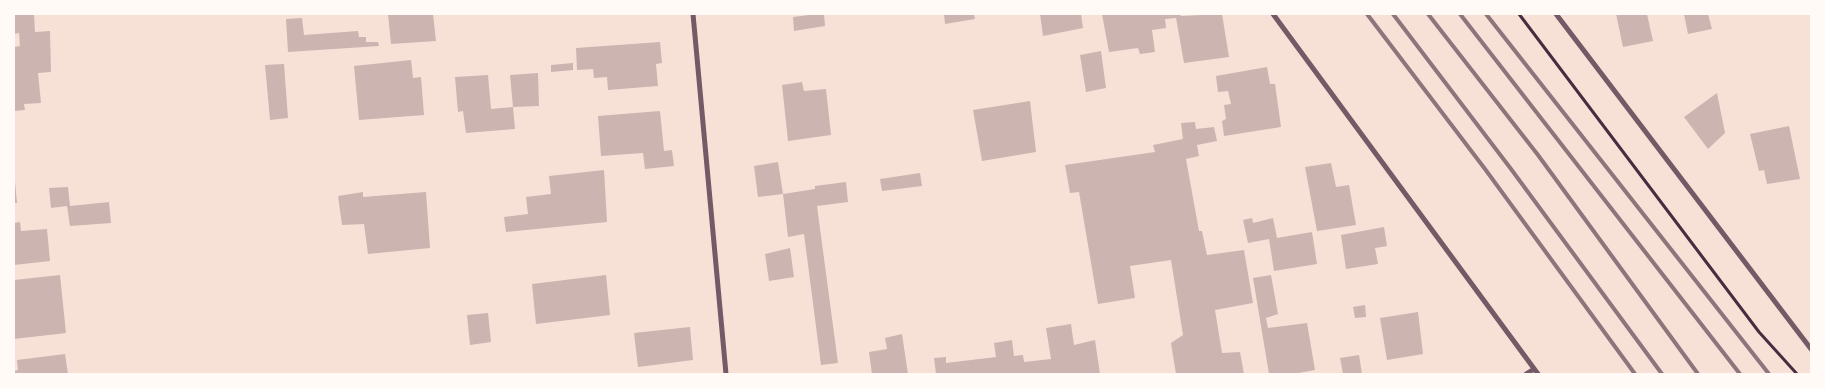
<!DOCTYPE html>
<style>
body{margin:0}
#map{position:relative;width:1825px;height:388px;overflow:hidden;background:#f7e1d7;font-family:Overpass,sans-serif}
canvas{display:block}
.frame{position:absolute;inset:0;border:15px solid #fffaf5;pointer-events:none}
</style>
<div id="map">
<canvas width="1825" height="388"></canvas>
<div class="frame"></div>
</div>
<script>
const g = document.querySelector('canvas').getContext('2d');
g.lineJoin = 'round';
function paint(path, color) {
  g.fillStyle = color;
  g.fill(path, 'evenodd');
}
function shape(rows) {
  const path = new Path2D();
  for (const r of rows) {
    path.moveTo(r[0], r[1]);
    for (let i = 2; i < r.length; i += 2) path.lineTo(r[i], r[i + 1]);
  }
  return path;
}
function trace(path, color, width, dash) {
  g.strokeStyle = color;
  g.lineWidth = width;
  g.lineCap = dash ? 'butt' : 'round';
  g.setLineDash(dash || []);
  g.stroke(path);
}
const building = shape([
 [14,14,34,14,35,32,50,31,51,72,38,73,41,103,24,104,25,110,14,111,14,47,20,46,19,33,14,34],
 [388,14,433,14,436,41,391,44],
 [817,14,824,14,825,26,794,31,793,17],
 [944,14,974,14,975,19,945,24],
 [1040,14,1081,14,1083,28,1043,36],
 [1102,14,1180,14,1181,16,1222,14,1229,57,1184,63,1176,18,1165,19,1166,28,1152,30,1155,52,1140,54,1138,48,1109,52],
 [1616,14,1647,14,1653,41,1623,47],
 [1684,14,1708,14,1712,29,1688,34],
 [302,18,304,35,358,31,359,37,366,37,366,42,378,42,379,46,288,52,286,19],
 [660,42,662,63,656,64,658,86,608,90,607,77,594,78,593,69,577,70,576,48],
 [1101,51,1106,88,1086,92,1080,55],
 [411,60,413,78,421,77,424,115,359,120,354,66],
 [573,63,573,70,551,72,551,65],
 [284,64,288,118,270,120,265,65],
 [1267,67,1270,84,1275,84,1281,127,1224,136,1222,121,1226,119,1224,105,1231,104,1228,91,1218,92,1216,76],
 [538,73,539,106,513,107,510,75],
 [488,75,491,109,513,107,515,129,466,133,463,111,458,112,455,77],
 [802,82,804,91,826,89,831,135,788,141,782,85],
 [1717,93,1725,133,1708,149,1684,117],
 [1030,101,1036,152,982,161,973,110],
 [660,111,664,151,672,150,674,166,645,169,643,153,601,156,598,116],
 [1195,122,1196,129,1214,127,1217,141,1197,145,1199,156,1186,159,1199,231,1202,231,1207,255,1244,250,1253,303,1215,310,1222,353,1240,352,1244,374,1176,374,1171,343,1183,335,1171,260,1130,266,1135,298,1098,304,1079,192,1070,193,1065,165,1155,152,1153,145,1183,139,1181,123],
 [1789,126,1800,179,1767,184,1764,170,1759,171,1750,134],
 [778,162,783,194,815,189,815,186,846,182,848,202,817,206,838,363,821,365,804,234,788,237,783,194,758,197,754,166],
 [1331,163,1336,187,1349,185,1356,225,1317,231,1305,167],
 [604,170,607,222,506,232,504,217,528,214,526,197,551,194,549,176],
 [920,173,922,186,882,191,880,179],
 [14,181,15,181,17,203,14,203],
 [68,187,70,206,109,202,111,223,70,226,67,206,51,208,49,188],
 [363,192,363,197,426,192,430,248,368,254,364,224,342,225,338,196],
 [1252,218,1253,223,1273,218,1277,238,1312,232,1317,264,1274,271,1269,239,1248,243,1243,220],
 [20,222,21,231,47,229,50,261,14,265,14,223],
 [1384,227,1387,246,1375,248,1378,264,1346,269,1341,235],
 [790,248,794,277,769,281,765,254],
 [60,275,66,333,14,339,14,280],
 [606,275,610,315,536,324,532,284],
 [1271,275,1278,314,1266,318,1268,328,1307,323,1315,370,1293,374,1269,374,1253,278],
 [1365,305,1366,317,1355,318,1353,307],
 [1418,312,1423,354,1387,360,1380,318],
 [488,313,491,342,470,345,467,315],
 [1071,324,1074,345,1095,340,1100,374,936,374,934,358,946,357,946,363,996,357,994,343,1012,340,1014,356,1023,355,1024,362,1051,359,1046,328],
 [690,327,693,360,638,367,634,333],
 [902,334,908,374,872,374,869,352,887,349,885,338],
 [65,354,68,374,14,374,14,371,18,370,17,360],
 [1359,355,1362,374,1343,374,1340,358]
]);
const path = shape([
 [1519,14,1759,332,1797,374]
]);
const minor = shape([
 [693,14,726,374],
 [1273,14,1538,374],
 [1556,14,1811,349],
 [1526,374,1534,369]
]);
const rail = shape([
 [1367,14,1485,169,1635,374],
 [1393,14,1511,169,1662,374],
 [1428,14,1538,155,1698,374],
 [1460,14,1740,374],
 [1486,14,1769,374]
]);
paint(building, '#ccb4b1');
trace(path, '#4a2c40', 3);
trace(minor, '#755966', 5);
trace(rail, '#8f747c', 4);
</script>
